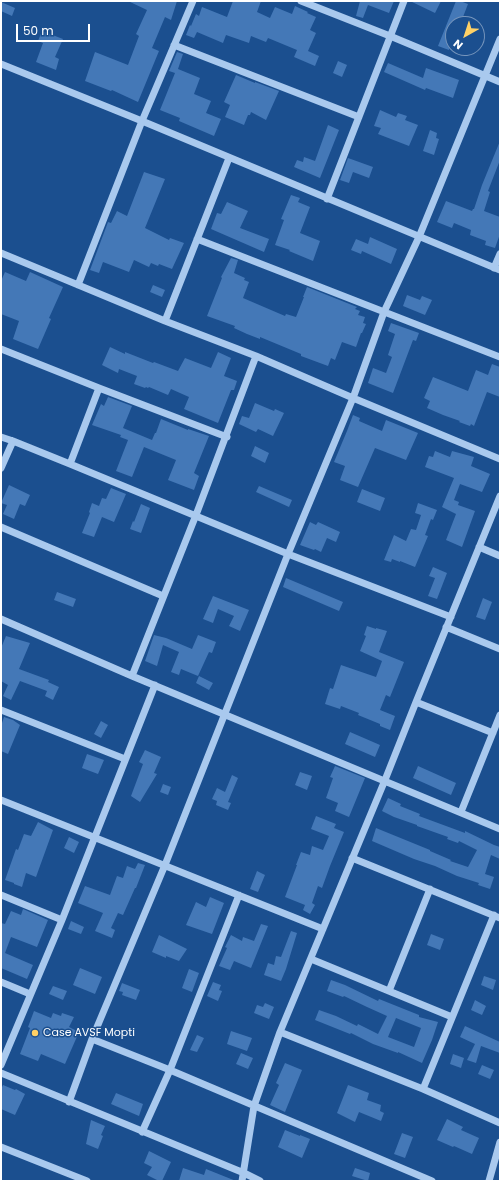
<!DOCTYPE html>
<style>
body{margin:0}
#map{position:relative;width:501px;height:1182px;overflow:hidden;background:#1b4f8f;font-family:Poppins,sans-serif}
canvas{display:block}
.frame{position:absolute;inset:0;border:2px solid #fff;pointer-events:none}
.north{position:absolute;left:445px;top:16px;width:40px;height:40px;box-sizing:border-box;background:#1b4f8f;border:1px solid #7695bc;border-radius:50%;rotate:219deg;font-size:11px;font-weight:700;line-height:16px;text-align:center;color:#fff}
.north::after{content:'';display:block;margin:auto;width:14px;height:18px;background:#ffd166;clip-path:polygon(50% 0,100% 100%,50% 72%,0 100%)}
.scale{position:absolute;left:16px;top:24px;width:74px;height:18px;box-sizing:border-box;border:2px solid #fff;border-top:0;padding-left:5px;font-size:12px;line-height:14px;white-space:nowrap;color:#fff;-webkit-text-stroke:3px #1b4f8f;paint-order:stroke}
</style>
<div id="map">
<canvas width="501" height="1182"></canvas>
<div class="frame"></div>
<div class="north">N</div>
<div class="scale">50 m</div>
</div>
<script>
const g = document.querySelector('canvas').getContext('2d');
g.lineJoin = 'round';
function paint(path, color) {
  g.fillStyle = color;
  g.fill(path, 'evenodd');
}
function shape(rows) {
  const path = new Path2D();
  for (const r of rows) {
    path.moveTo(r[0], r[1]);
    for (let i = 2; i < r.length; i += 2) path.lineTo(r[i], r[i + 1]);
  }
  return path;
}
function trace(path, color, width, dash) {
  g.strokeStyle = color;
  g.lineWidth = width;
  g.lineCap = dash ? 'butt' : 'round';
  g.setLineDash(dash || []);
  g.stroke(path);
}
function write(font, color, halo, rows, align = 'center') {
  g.font = font + ' Poppins,sans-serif';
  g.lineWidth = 3;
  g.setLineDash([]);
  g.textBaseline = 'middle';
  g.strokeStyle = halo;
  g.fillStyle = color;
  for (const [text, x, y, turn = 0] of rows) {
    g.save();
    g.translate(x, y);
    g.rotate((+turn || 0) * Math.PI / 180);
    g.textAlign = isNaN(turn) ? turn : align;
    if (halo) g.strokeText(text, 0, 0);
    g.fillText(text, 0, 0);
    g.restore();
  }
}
const building = shape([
 [128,1,177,1,171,20,165,17,152,48,159,51,138,102,112,90,111,91,85,81,95,52,128,65,139,36,136,34,147,10],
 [233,1,261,1,257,12,270,18,275,7,292,14,295,6,308,12,307,13,316,17,310,30,316,33,308,51,319,56,315,66,294,57,297,50,268,38,266,42,251,36,249,43,226,35,223,43,197,32,194,38,186,35,190,25,191,26,196,14,199,16,202,7,227,17],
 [360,1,394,1,389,13,368,5,363,18,356,16],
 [410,1,441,1,435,13],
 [456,1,460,1,468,4,463,17,476,24,453,24,453,37,449,50,438,46],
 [1,2,15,8,12,16,1,11],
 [42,31,63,39,55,57,59,59,56,70,36,62,43,43,38,41],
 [177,52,183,54,178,69,200,78,194,94,211,101,206,113,221,119,214,136,179,121,180,118,160,110,175,73,169,71],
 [338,61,347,65,342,77,333,73],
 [388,63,423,78,426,68,459,80,453,98,426,88,425,90,384,72],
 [236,75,255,83,255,82,279,91,266,120,251,112,250,115,248,115,244,125,225,117,230,105,224,102],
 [380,110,396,117,398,113,407,116,405,120,418,125,409,146,378,134,381,128,374,126],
 [328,125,339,130,320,178,294,167,297,160,303,162,304,157,315,161],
 [430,130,437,133,436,138,439,139,434,155,423,151],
 [500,141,500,160,488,191,490,192,484,211,500,217,500,234,495,248,485,245,486,241,470,235,471,230,454,223,452,228,437,222,446,201,472,211,473,209,474,209,482,185],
 [348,158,373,167,369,178,353,172,349,183,340,180],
 [144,172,165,179,145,228,169,240,170,238,184,243,172,269,159,264,158,266,151,263,149,267,134,260,129,272,103,262,99,273,90,270,108,222,111,223,117,211,127,216],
 [291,195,300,198,298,202,310,207,300,233,320,241,313,261,289,251,290,250,275,245,284,220,281,219],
 [227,202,248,211,240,228,269,239,264,252,211,229,217,213,221,214],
 [370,237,397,249,391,264,362,251,361,254,351,250,356,239,368,244],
 [231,258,238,260,234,273,245,278,244,280,249,282,243,298,285,316,286,314,296,317,304,297,303,297,307,287,357,307,355,309,360,311,358,315,365,317,363,323,366,324,362,333,361,333,356,347,342,342,335,360,331,358,328,366,301,356,301,354,260,337,260,339,247,334,234,328,235,326,207,316,222,278,221,277],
 [5,272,26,281,30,272,63,287,49,318,51,319,38,349,13,339,19,321,1,314,1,281],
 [153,285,165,290,162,297,150,292],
 [407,295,420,300,422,296,432,300,425,315,403,306],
 [391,323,419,333,416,341,413,340,393,393,368,383,373,368,386,373,392,357,388,355,395,334,388,331],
 [110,347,125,354,125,352,153,363,154,362,178,371,185,358,211,368,218,352,231,358,224,376,237,381,234,390,231,390,218,423,184,409,189,397,171,389,168,395,149,387,148,388,146,387,145,388,134,384,137,376,119,369,118,373,102,365],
 [492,364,500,367,500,397,487,392,474,426,471,424,470,426,459,422,460,421,443,415,427,408,430,401,424,398,433,377,468,391,476,370,488,375],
 [108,397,132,406,123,428,152,440,155,433,156,433,161,419,188,430,188,429,209,436,194,473,199,476,194,490,168,480,176,460,144,447,132,477,116,471,128,440,120,437,121,435,92,425,101,404,104,406],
 [255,403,274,411,275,409,284,413,273,436,258,429,256,432,239,424,242,416,249,418],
 [353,415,360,418,359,421,382,431,386,420,418,433,406,460,375,448,358,487,340,480,345,466,334,462,347,431],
 [255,446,269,453,265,463,251,456],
 [435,451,450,457,452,451,474,457,471,466,490,474,482,492,460,484,454,500,459,502,458,505,475,511,462,547,446,540,456,514,442,507,454,478,425,467,429,456,433,457],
 [9,485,30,495,25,506,20,504,14,519,3,514,7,505,1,503],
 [259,486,292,500,289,507,256,492],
 [111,488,126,494,114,522,102,517,94,537,82,533,90,513,89,512,92,503,99,506,102,498,106,499],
 [362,489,385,498,380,511,357,502],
 [418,503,437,510,433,520,431,519,425,535,428,536,415,567,400,561,400,562,392,559,391,562,384,560,394,535,406,541,411,529,416,530,421,515,415,513],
 [141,504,150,508,141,533,130,529,133,521,134,522],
 [310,522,316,525,318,522,340,532,336,542,327,538,321,552,315,549,314,550,300,545],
 [433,567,447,573,437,599,428,596,435,578,429,576],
 [286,578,343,602,339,611,283,587],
 [57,592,76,599,73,607,54,600],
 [213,596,249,610,240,631,229,626,234,616,218,609,213,623,203,619],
 [483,598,492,602,485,620,476,617],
 [367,626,376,629,376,628,387,631,379,652,404,662,390,697,386,695,380,710,395,716,390,730,380,726,380,724,358,715,359,713,341,706,340,709,325,704,330,688,333,689,341,665,376,677,382,661,360,651,366,636,364,635],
 [154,635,166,638,192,649,198,635,216,642,212,653,209,652,198,676,181,669,179,675,171,672,179,652,163,645,157,666,145,661],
 [6,636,30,643,19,669,49,680,48,682,59,687,53,700,45,696,47,691,20,681,11,700,3,696,8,685,1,681,1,648],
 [199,676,213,683,209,690,196,683],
 [4,717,13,720,20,725,8,754,1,751,1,726],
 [101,721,108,725,101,738,94,734],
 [350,732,380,745,375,757,345,744],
 [145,750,161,757,154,773,157,774,140,802,131,796,143,764,139,762],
 [87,754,104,760,98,774,82,768],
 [335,766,365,778,349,817,335,811,338,803,326,798,333,778,330,777],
 [418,766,456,783,451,795,413,778],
 [300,772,312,776,307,790,295,785],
 [232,775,238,778,228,802,231,803,228,810,216,805,217,801,212,799,217,788,225,792],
 [163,784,171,787,168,795,160,792],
 [388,798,401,804,400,806,420,814,419,816,465,833,465,831,494,845,500,847,500,859,491,855,485,874,494,877,490,889,478,885,479,883,457,876,435,866,414,859,372,841,376,828,430,850,430,851,451,860,450,861,468,867,477,850,459,841,458,843,447,839,448,837,417,826,417,825,394,817,382,811],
 [316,816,336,824,334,828,344,832,330,866,322,888,318,886,312,903,315,905,310,914,303,910,305,905,285,897,297,865,296,865,301,852,310,855,312,846,323,850,329,836,311,829],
 [38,822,53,830,36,877,26,873,22,887,14,884,14,883,5,880,16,849,18,850,24,834,31,836],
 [69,837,79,842,74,853,64,848],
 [138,863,145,865,136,888,135,888,123,915,118,913,111,928,115,930,112,938,95,931,103,913,78,903,85,886,110,895,117,876,123,878,127,866,135,869],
 [257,871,265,875,258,892,250,889],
 [210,897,224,903,212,934,186,925,196,902,206,907],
 [23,909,48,920,37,947,11,937,5,953,33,965,27,979,1,968,1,923,5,924,11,911,21,915],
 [71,921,84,927,81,934,68,929],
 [261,924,268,926,251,968,234,961,230,970,219,966,227,948,225,947,231,935,242,941,243,937,254,941],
 [291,931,297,933,286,969,281,981,264,975,268,963,274,965,276,956,281,957],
 [431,934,444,939,440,950,427,945],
 [159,935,187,949,179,961,166,956,166,958,152,952],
 [80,968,102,977,95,994,73,985],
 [189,969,199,973,192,992,182,988],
 [484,976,496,980,493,990,481,985],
 [331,980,345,985,378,1001,379,999,419,1015,419,1017,438,1022,432,1040,422,1063,398,1052,398,1053,373,1044,351,1033,350,1034,315,1020,319,1010,336,1016,357,1026,358,1024,378,1034,387,1016,367,1007,344,996,343,997,327,991],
 [396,1018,421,1028,414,1047,388,1037],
 [213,982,221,985,219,990,222,991,218,1001,207,996],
 [122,983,140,990,136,1000,122,995,123,992,119,991],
 [53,986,67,991,63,1000,49,994],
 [475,1000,486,1006,482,1015,471,1010],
 [265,1003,274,1007,269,1019,254,1013,257,1005,263,1007],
 [34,1011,51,1018,53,1013,61,1016,62,1013,74,1017,69,1027,79,1032,65,1064,41,1054,38,1061,20,1054,30,1028,28,1027],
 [465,1026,500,1042,500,1053,481,1046,476,1063,467,1060,475,1044,460,1037],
 [231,1031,252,1038,247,1051,227,1044],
 [197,1035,204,1038,197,1052,190,1050],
 [241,1053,253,1058,248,1069,236,1064],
 [453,1054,464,1058,461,1068,450,1064],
 [285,1063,302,1070,285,1112,270,1105,279,1085,276,1083],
 [482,1065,494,1070,490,1079,478,1074],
 [3,1085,15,1090,16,1089,25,1094,15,1115,1,1109,1,1089],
 [348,1085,369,1093,367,1100,381,1105,380,1111,384,1113,381,1121,359,1112,355,1122,337,1113],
 [116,1093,143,1104,139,1116,111,1104],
 [447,1119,463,1127,461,1130,479,1138,472,1154,454,1146,453,1147,437,1140],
 [91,1120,105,1126,101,1135,103,1136,98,1149,86,1144],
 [285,1130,300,1136,300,1135,310,1139,302,1158,278,1147],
 [402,1133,413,1137,405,1158,394,1154],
 [149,1151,171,1162,162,1181,159,1181,147,1175,152,1167,144,1163],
 [183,1168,204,1175,206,1169,236,1181,179,1181],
 [355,1168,370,1173,368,1181,352,1176]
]);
const minor = shape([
 [301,1,390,36,500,82],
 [174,45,359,117],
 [1,64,142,121,500,270],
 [327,199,404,1],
 [197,239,500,357],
 [1,253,165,321,256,356,353,398,500,459],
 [494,268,500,254],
 [78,285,142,121,193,1],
 [165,321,229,158],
 [1,349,99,388,227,437],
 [1,437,13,441,70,464,288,554,451,617],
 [70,464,99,388],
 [1,468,13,441],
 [1,527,163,596],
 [479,547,500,556],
 [1,619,132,676,500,829],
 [446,627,500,649],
 [132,676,196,515,256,356],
 [416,702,493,733],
 [1,710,125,759],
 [1,800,323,929],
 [461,812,500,715],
 [352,858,500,918],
 [1,895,62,920],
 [311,959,452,1017],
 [1,982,30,994],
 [389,991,430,889],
 [280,1032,423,1089,500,1123],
 [92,1039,170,1070,432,1181],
 [1,1065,62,920,155,685],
 [1,1073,244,1173,260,1181],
 [423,1089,494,915],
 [69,1102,92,1039,165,865,288,554,353,398,384,312,419,237,500,39],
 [142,1132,170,1070,239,895],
 [1,1147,87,1181],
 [242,1181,254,1106,280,1032,385,780,416,702,500,496],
 [489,1181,500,1142]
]);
const markers = [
 [35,1033,4,"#ffd166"]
];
const poiNames = [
 ["Case AVSF Mopti",43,1033]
];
paint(building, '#4478b7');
trace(minor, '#a9c9ee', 7);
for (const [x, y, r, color] of markers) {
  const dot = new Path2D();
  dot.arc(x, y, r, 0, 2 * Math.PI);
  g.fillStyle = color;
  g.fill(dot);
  trace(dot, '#1b4f8f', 1.5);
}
write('11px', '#fff', '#1b4f8f', poiNames, 'left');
</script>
